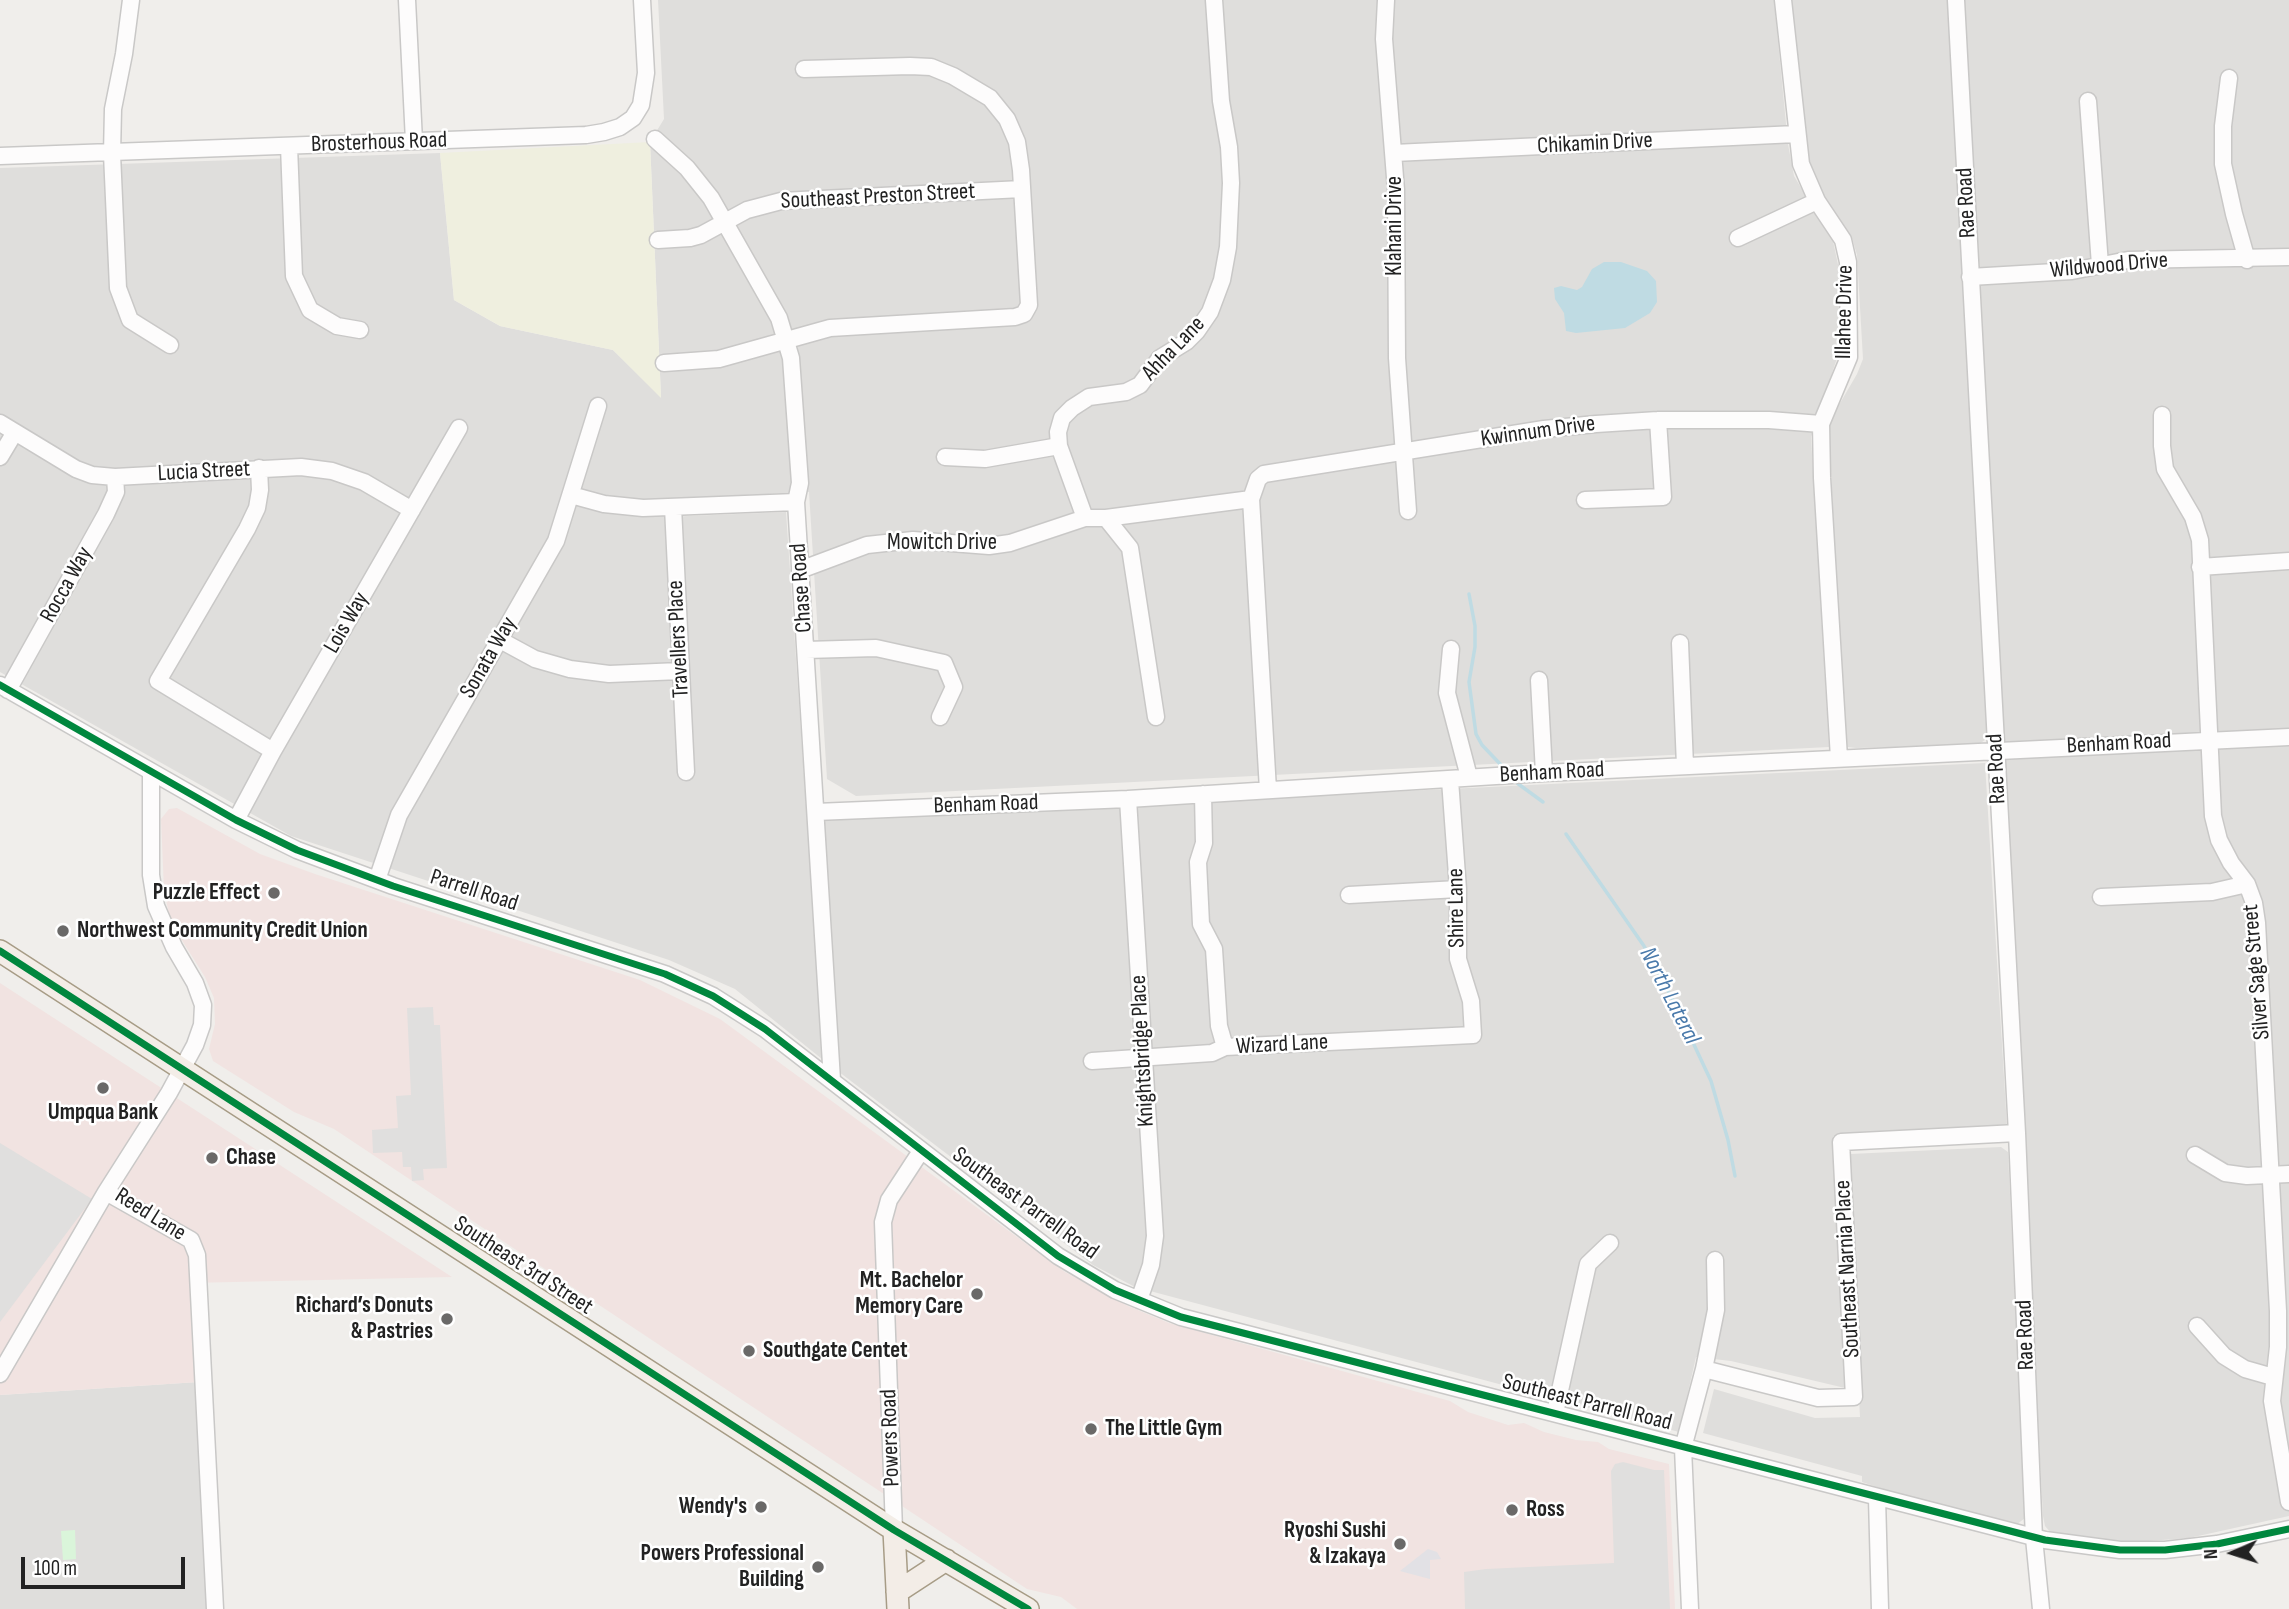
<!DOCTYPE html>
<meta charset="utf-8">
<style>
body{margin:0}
#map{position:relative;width:2289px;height:1609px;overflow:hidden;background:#f0eeeb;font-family:"Sofia Sans Condensed",sans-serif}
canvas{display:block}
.north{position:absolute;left:2198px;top:1518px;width:70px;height:70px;-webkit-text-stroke:5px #fff;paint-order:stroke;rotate:267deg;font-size:19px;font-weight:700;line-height:28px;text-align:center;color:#222}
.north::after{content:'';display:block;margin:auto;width:24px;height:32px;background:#222;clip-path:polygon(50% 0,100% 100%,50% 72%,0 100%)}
.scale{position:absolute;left:21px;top:1557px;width:164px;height:32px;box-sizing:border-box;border:4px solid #222;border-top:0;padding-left:9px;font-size:21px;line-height:24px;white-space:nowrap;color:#222;-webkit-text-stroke:5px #fff;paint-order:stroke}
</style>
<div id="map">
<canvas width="2289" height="1609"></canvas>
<div class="north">N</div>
<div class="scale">100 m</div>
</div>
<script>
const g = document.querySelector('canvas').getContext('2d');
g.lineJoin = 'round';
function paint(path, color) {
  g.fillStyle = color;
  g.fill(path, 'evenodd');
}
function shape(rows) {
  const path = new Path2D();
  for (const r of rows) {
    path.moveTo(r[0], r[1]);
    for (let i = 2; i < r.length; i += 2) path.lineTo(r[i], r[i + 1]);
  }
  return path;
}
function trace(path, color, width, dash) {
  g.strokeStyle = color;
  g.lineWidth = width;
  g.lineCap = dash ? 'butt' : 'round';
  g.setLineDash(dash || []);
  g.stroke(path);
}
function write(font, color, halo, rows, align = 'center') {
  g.font = font + ' "Sofia Sans Condensed",sans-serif';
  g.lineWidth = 5;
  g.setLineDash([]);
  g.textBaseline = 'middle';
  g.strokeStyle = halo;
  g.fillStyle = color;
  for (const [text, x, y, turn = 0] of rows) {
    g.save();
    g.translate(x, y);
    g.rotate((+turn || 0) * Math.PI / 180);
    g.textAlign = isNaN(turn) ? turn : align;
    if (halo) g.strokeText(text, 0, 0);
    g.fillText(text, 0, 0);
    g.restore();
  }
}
const residential = shape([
 [658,0,1774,0,1788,144,1794,176,1833,241,1840,274,1840,349,1811,437,1829,747,856,796,827,779,809,492,666,499,664,517,786,512,807,820,1985,763,2007,1127,1833,1136,1845,1388,1731,1361,1696,1357,1679,1432,1135,1287,1093,1265,822,1059,735,989,669,960,291,836,0,672,0,168,440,153,454,300,500,326,613,350,661,397,650,142,664,119],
 [1789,0,1949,0,1990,736,1978,745,1856,748,1848,747,1844,743,1829,430,1832,417,1857,374,1863,359,1857,255,1852,238,1813,180,1807,159],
 [1963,0,2289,0,2289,1516,2189,1538,2135,1542,2083,1538,2051,1533,2045,1526,2043,1516],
 [2001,1147,2008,1152,2025,1518,2016,1525,1919,1501,1862,1482,1862,1476,1703,1433,1714,1389,1815,1418,1860,1417,1847,1161,1850,1154],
 [198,1382,207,1609,0,1609,0,1395]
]);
const commercial = shape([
 [177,808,260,854,315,874,640,980,720,1019,1047,1259,1065,1272,1128,1306,1169,1323,1450,1401,1468,1412,1508,1425,1524,1423,1544,1432,1576,1440,1598,1442,1609,1449,1669,1464,1675,1609,1077,1609,1061,1597,1027,1589,334,1129,294,1112,213,1061,209,1049,215,1024,214,998,205,977,183,942,169,914,164,890,161,819,169,809],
 [0,983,452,1277,190,1283,198,1382,0,1395]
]);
const farmland = shape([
 [650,142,661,398,613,350,500,326,454,300,440,153]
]);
const park = shape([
 [75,1530,76,1559,63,1560,61,1531]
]);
const parking = shape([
 [433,1007,434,1025,440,1025,447,1168,423,1169,424,1180,412,1181,411,1167,403,1167,402,1152,373,1153,372,1130,398,1128,396,1096,411,1095,407,1008],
 [0,1143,92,1199,0,1322],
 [1623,1462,1654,1470,1664,1470,1670,1609,1465,1609,1464,1572,1486,1569,1614,1563,1611,1471,1615,1464]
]);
const plaza = shape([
 [1428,1549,1437,1552,1441,1559,1430,1560,1430,1579,1400,1571]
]);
const water = shape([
 [1604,262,1621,262,1647,271,1656,281,1657,302,1650,313,1625,328,1576,333,1566,331,1564,313,1555,299,1554,288,1561,286,1577,290,1582,287,1592,269]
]);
const stream = shape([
 [1469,594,1475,626,1475,647,1469,682,1476,734,1482,745,1503,767],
 [1517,783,1543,802],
 [1566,834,1644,946,1674,1002,1711,1081,1728,1140,1735,1176]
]);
const minor = shape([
 [131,0,124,54,113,109,112,154,118,288,130,320,170,345],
 [407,0,414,141],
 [1386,0,1384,39,1396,190,1397,358,1408,511],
 [1783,0,1801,164,1817,201,1843,240,1848,262,1849,357,1821,424,1822,478,1839,758],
 [1956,0,2017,1133,2034,1538,2041,1609],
 [2229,78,2223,126,2223,164,2234,214,2247,260],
 [2088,101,2100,265],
 [655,139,687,168,711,198,779,318,791,358,800,483,796,502,832,1080],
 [289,146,294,276,310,310,337,326,360,330],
 [1394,153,1796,134],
 [0,156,586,135,604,132,620,127,633,118,641,105,646,73,642,0],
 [1738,238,1817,201],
 [658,240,690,238,701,235,747,210,781,201,1022,189],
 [1970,277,2072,271,2128,260,2289,257],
 [664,363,719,359,830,328,1015,317,1024,314,1029,305,1021,170,1017,142,1007,119,990,98,953,76,931,67,910,66,804,69],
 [2162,415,2162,446,2165,469,2193,517,2200,540,2213,816,2219,840,2231,863,2247,884,2254,903,2257,923,2278,1311,2278,1347,2272,1401,2289,1502],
 [0,423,76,469,92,475,115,477,301,467,332,471,364,482,412,510],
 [0,457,15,432],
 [945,457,985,459,1059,446],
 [259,468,260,490,257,508,247,529,158,681,273,751],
 [571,495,604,504,643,508,796,502],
 [1585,500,1663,497,1658,420],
 [673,507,686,772],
 [1085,518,1059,446,1058,432,1062,418,1072,408,1089,397,1126,392,1140,385,1160,358,1186,342,1197,331,1210,312,1222,280,1228,247,1231,183,1229,147,1221,101,1214,0],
 [1106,518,1130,548,1156,717],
 [2200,567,2289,561],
 [800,570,867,545,913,540,989,546,1010,543,1085,518,1106,518,1251,499],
 [500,640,535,659,570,669,609,674,680,671],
 [1680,643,1685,766],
 [1451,649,1447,693,1469,777],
 [806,650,876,648,944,663,954,687,940,717],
 [1539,680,1544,773],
 [0,685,236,820,297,850,393,886,665,974,713,996,765,1029,1058,1256,1115,1290,1181,1317,2045,1540,2120,1550,2165,1550,2217,1544,2289,1529],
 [8,690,106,514,116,492,115,477],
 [1268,790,1251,499,1258,479,1264,474,1544,429,1596,424,1658,420,1769,420,1821,424],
 [1203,794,1204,843,1198,862,1201,924,1214,949,1219,1026,1225,1047],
 [1128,799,1155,1236,1151,1265,1139,1300],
 [816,812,1128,799,1544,773,2289,737],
 [236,820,273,751,459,428],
 [377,880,399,815,556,541,598,406],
 [1349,895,1458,889],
 [2101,897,2212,892,2247,884],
 [1092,1061,1212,1053,1225,1047,1473,1035,1471,1001,1458,959,1458,889,1450,780],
 [2195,1155,2225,1173,2247,1176,2289,1174],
 [106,1192,191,1240,197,1255,215,1609],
 [2197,1326,2224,1356,2245,1369,2273,1377],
 [1704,1369,1818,1398,1854,1397,1841,1142,2017,1133],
 [0,1374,106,1192,169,1093,195,1045,202,1025,203,1005,195,983,174,947,156,906,151,875,151,772],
 [1555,1413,1588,1264,1610,1243],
 [1877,1498,1880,1609],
 [894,1530,883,1222,889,1200,921,1151],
 [1690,1609,1683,1448,1704,1369,1716,1310,1715,1260]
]);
const major = shape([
 [0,951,894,1530,1028,1609],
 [894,1530,898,1609],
 [897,1592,946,1560]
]);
const cycleway = shape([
 [0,685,236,820,297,850,393,886,665,974,713,996,765,1029,1058,1256,1115,1290,1181,1317,2045,1540,2120,1550,2165,1550,2217,1544,2289,1529],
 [0,951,894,1530,1028,1609]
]);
const markers = [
 [274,893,7,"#6a6968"],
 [63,931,7,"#6a6968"],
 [103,1088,7,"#6a6968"],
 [212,1158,7,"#6a6968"],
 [977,1294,7,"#6a6968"],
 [447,1319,7,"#6a6968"],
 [749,1351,7,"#6a6968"],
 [1091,1429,7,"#6a6968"],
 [761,1507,7,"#6a6968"],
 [1512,1510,7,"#6a6968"],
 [1400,1544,7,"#6a6968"],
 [818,1567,7,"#6a6968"]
];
const streetNames = [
 ["Brosterhous Road",379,143,-2],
 ["Chikamin Drive",1595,144,-3],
 ["Southeast Preston Street",878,197,-3],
 ["Rae Road",1967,203,-93],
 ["Klahani Drive",1395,226,-90],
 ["Wildwood Drive",2109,266,-5],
 ["Illahee Drive",1845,312,-89],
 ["Ahha Lane",1174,349,-46],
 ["Kwinnum Drive",1538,432,-8],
 ["Lucia Street",204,472,-3],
 ["Mowitch Drive",942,543],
 ["Rocca Way",67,585,-61],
 ["Chase Road",802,588,-94],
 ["Lois Way",347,623,-60],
 ["Travellers Place",679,639,-93],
 ["Sonata Way",489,658,-60],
 ["Benham Road",2119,744,-3],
 ["Rae Road",1997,769,-93],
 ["Benham Road",1552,773,-3],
 ["Benham Road",986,805,-2],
 ["Parrell Road",474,891,18],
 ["Shire Lane",1457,908,-91],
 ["Silver Sage Street",2257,972,-95],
 ["Wizard Lane",1282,1045,-3],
 ["Knightsbridge Place",1143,1051,-93],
 ["Southeast Parrell Road",1025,1204,36],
 ["Reed Lane",150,1215,32],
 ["Southeast 3rd Street",523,1266,33],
 ["Southeast Narnia Place",1848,1269,-93],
 ["Rae Road",2026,1335,-92],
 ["Southeast Parrell Road",1587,1403,14],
 ["Powers Road",891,1438,-92]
];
const poiNames = [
 ["Puzzle Effect",260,893],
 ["Northwest Community Credit Union",77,931,"left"],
 ["Umpqua Bank",103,1113,"center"],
 ["Chase",226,1158,"left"],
 ["Mt. Bachelor",963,1281],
 ["Memory Care",963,1307],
 ["Richard’s Donuts",433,1306],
 ["& Pastries",433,1332],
 ["Southgate Centet",763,1351,"left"],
 ["The Little Gym",1105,1429,"left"],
 ["Wendy's",747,1507],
 ["Ross",1526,1510,"left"],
 ["Ryoshi Sushi",1386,1531],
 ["& Izakaya",1386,1557],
 ["Powers Professional",804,1554],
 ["Building",804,1580]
];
const waterNames = [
 ["North Lateral",1669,996,63]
];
paint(residential, '#dfdedc');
paint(commercial, '#f1e3e1');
paint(farmland, '#efefdf');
paint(park, '#daf5da');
paint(parking, '#e0dfde');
paint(plaza, '#e2e1e5');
paint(water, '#bfdbe3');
trace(stream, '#bfdbe3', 3.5);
trace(minor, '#c9c8c7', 19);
trace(major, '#a79c86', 24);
trace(minor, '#fdfcfc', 16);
trace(major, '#f3ede7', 21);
trace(cycleway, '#00873e', 7);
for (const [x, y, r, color] of markers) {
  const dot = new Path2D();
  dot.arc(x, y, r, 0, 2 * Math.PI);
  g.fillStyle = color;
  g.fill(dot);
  trace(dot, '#fff', 2.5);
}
write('23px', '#222', '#fff', streetNames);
write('bold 23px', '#222', '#fff', poiNames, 'right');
write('italic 24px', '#4a7aab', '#fff', waterNames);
</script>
